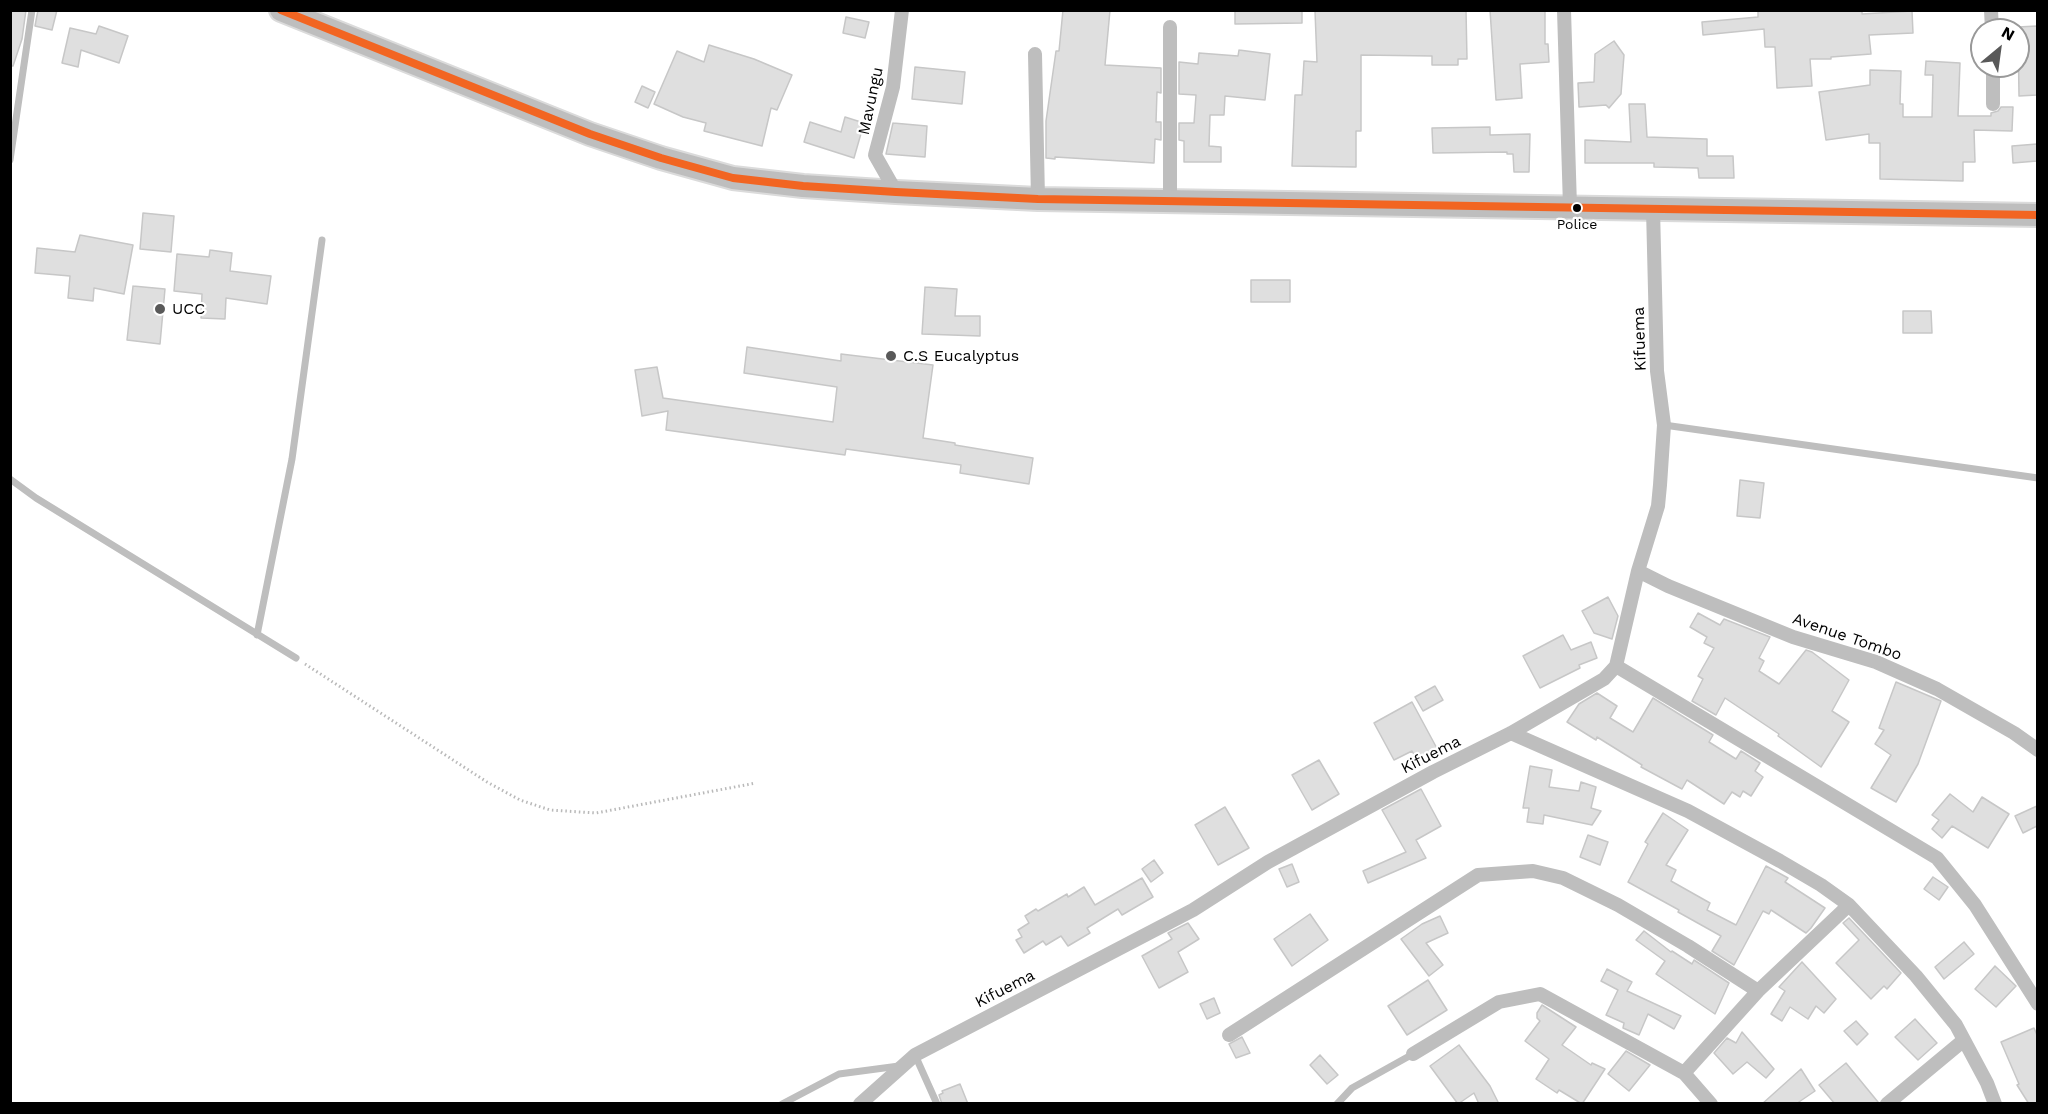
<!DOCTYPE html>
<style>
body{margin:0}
#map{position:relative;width:2048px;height:1114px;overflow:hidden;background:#fff;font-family:"Work Sans",sans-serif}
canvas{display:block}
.frame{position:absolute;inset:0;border:12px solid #000;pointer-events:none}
.north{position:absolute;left:1970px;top:18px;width:60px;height:60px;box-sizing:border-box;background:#fff;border:2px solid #999;border-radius:50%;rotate:29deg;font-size:16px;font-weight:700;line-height:24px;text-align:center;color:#000}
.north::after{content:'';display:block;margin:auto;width:21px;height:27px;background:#595959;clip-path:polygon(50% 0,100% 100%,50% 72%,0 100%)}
</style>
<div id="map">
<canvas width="2048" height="1114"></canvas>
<div class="frame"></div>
<div class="north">N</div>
</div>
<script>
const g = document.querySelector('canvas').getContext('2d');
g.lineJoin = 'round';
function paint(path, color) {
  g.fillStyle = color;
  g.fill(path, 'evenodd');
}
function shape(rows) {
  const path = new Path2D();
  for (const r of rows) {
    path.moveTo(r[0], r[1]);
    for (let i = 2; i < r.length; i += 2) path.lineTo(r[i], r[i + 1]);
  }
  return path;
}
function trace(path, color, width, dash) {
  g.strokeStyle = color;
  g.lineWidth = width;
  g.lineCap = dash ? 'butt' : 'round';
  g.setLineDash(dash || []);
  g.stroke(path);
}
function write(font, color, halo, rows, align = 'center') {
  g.font = font + ' "Work Sans",sans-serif';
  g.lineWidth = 4.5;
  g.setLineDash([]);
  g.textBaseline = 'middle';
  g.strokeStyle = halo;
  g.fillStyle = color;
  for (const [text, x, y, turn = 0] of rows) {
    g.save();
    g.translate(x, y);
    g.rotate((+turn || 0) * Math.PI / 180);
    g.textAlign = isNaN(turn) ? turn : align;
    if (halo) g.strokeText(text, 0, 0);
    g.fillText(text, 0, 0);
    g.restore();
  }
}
const building = shape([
 [10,10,26,10,22,39,13,66,10,66,10,10],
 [38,10,57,10,52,30,35,26,38,10],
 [1063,10,1110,10,1105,65,1161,68,1161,93,1157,92,1156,122,1161,122,1161,140,1155,139,1154,163,1055,157,1055,159,1046,158,1046,121,1056,51,1059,51,1063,10],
 [1235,10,1302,10,1302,23,1235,24,1235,10],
 [1466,10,1467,59,1458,59,1458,65,1432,65,1432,56,1361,55,1361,131,1356,131,1356,167,1292,166,1295,95,1302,95,1304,61,1317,62,1315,11,1466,10],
 [1490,10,1545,10,1545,44,1548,44,1549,62,1520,64,1522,98,1496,100,1490,10],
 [1758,10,1862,10,1862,14,1912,11,1913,33,1869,35,1871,54,1831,57,1831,59,1810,59,1812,86,1777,88,1775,47,1765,47,1764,29,1703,35,1702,22,1758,17,1758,10],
 [846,17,869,22,865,38,843,33,846,17],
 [99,26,128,36,119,63,81,50,78,67,62,63,70,28,96,34,99,26],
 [2037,26,2037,95,2019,96,2018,27,2037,26],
 [1614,41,1624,55,1621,94,1609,108,1606,105,1579,107,1578,83,1594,82,1595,54,1614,41],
 [709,45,754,59,792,75,777,110,771,108,762,146,704,131,706,123,683,117,654,104,677,51,704,62,709,45],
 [1239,50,1270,54,1265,100,1225,96,1224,115,1210,115,1209,146,1221,147,1221,162,1184,162,1184,141,1179,140,1179,123,1194,123,1196,95,1179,94,1179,62,1198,64,1199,53,1238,56,1239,50],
 [1926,61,1960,63,1958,116,1991,116,1991,113,1998,111,2001,107,2013,107,2012,131,1974,130,1975,162,1963,162,1963,181,1880,179,1880,143,1869,143,1869,134,1826,140,1819,92,1870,85,1870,70,1901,71,1900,104,1903,104,1903,117,1932,117,1933,75,1925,75,1926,61],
 [915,67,965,72,962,104,912,99,915,67],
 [642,86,655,92,648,108,635,102,642,86],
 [1629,104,1645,104,1647,137,1707,139,1707,156,1733,156,1734,178,1699,178,1698,168,1654,167,1654,163,1585,163,1585,140,1631,142,1629,104],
 [845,117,864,123,854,158,804,142,810,122,841,132,845,117],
 [893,123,927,126,925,157,886,154,893,123],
 [1490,127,1490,135,1530,134,1529,172,1514,172,1513,154,1507,154,1507,152,1433,153,1432,128,1490,127],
 [2037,144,2037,161,2013,163,2012,146,2037,144],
 [143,213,174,216,171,252,140,249,143,213],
 [80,235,133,245,124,294,94,288,93,301,68,298,70,276,35,273,37,248,75,252,80,235],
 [210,250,232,253,230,271,271,276,267,304,226,298,225,319,201,318,202,294,174,291,177,254,209,257,210,250],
 [1251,280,1290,280,1290,302,1251,302,1251,280],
 [133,286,165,289,160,344,127,340,133,286],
 [925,287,957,289,955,316,980,316,980,336,922,334,925,287],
 [1903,311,1931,311,1932,333,1903,333,1903,311],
 [747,347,841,361,841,354,933,365,923,438,955,443,955,445,1033,458,1029,484,960,473,961,465,846,449,845,455,666,430,668,411,642,416,635,370,657,367,663,398,833,422,837,387,744,373,747,347],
 [1740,480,1764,483,1760,518,1737,516,1740,480],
 [1608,597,1618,616,1612,639,1594,633,1582,611,1608,597],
 [1698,613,1720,625,1724,619,1770,637,1759,658,1764,661,1759,671,1779,684,1806,650,1812,652,1849,680,1832,711,1849,722,1821,767,1778,736,1779,734,1725,698,1716,715,1692,701,1703,679,1698,676,1714,648,1704,643,1707,637,1690,627,1698,613],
 [1563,635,1571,650,1591,642,1597,658,1579,665,1580,668,1540,688,1523,656,1563,635],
 [1896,682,1941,701,1918,764,1896,802,1871,788,1891,755,1875,744,1884,730,1879,728,1896,682],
 [1435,686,1443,700,1423,711,1415,697,1435,686],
 [1597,693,1617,706,1610,718,1633,732,1653,698,1713,735,1709,742,1736,759,1741,751,1760,763,1755,771,1763,777,1751,796,1743,791,1740,797,1732,792,1724,804,1687,780,1682,789,1641,767,1642,765,1597,737,1596,740,1567,722,1579,704,1597,693],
 [1412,702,1440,754,1420,765,1412,751,1394,760,1374,723,1412,702],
 [1319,760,1339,794,1312,810,1292,775,1319,760],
 [1530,766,1552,770,1549,787,1579,791,1581,782,1596,787,1591,808,1601,811,1592,825,1544,815,1543,824,1527,822,1529,808,1523,808,1530,766],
 [1421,789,1441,826,1416,840,1426,858,1368,883,1363,871,1406,852,1382,810,1421,789],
 [1950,794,1973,812,1982,797,2009,814,1988,848,1952,826,1942,838,1932,829,1939,820,1932,815,1950,794],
 [2037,806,2037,826,2023,833,2015,816,2037,806],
 [1225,807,1249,848,1218,865,1195,825,1225,807],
 [1663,813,1688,830,1666,865,1676,870,1671,881,1710,903,1707,910,1736,925,1766,866,1788,878,1785,882,1825,908,1811,928,1806,933,1771,910,1769,914,1763,911,1734,965,1712,951,1721,936,1678,912,1679,910,1628,882,1648,844,1645,842,1663,813],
 [1588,835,1608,842,1600,865,1580,857,1588,835],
 [1154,860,1163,873,1151,882,1142,869,1154,860],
 [1292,864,1299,882,1287,887,1279,869,1292,864],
 [1933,877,1948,887,1939,900,1924,889,1933,877],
 [1142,878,1153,897,1122,915,1118,909,1087,928,1090,933,1068,946,1061,936,1046,945,1043,941,1024,953,1016,940,1022,937,1018,930,1029,923,1025,916,1036,909,1038,911,1067,894,1068,897,1084,887,1095,905,1142,878],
 [1310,914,1328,940,1292,966,1274,939,1310,914],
 [1440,916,1448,933,1426,943,1443,965,1429,976,1401,939,1422,924,1440,916],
 [1849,918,1901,973,1887,989,1884,986,1871,999,1836,963,1859,940,1843,923,1849,918],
 [1188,923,1199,939,1178,952,1188,972,1159,988,1142,956,1172,939,1168,933,1188,923],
 [1644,931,1671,952,1672,951,1692,964,1694,960,1729,983,1715,1014,1656,974,1665,961,1636,940,1644,931],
 [1964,942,1974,954,1944,979,1935,967,1964,942],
 [1802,962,1836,999,1824,1013,1816,1006,1808,1019,1790,1007,1782,1021,1771,1014,1785,991,1779,987,1802,962],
 [1995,966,2016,986,1996,1007,1975,989,1995,966],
 [1607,969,1632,982,1627,991,1681,1016,1674,1029,1648,1014,1639,1035,1623,1028,1624,1023,1606,1015,1618,990,1601,981,1607,969],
 [1428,980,1447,1010,1407,1035,1388,1006,1428,980],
 [1214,998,1220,1013,1207,1019,1200,1004,1214,998],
 [1542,1005,1576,1027,1562,1045,1591,1065,1592,1063,1605,1069,1582,1104,1559,1090,1557,1093,1536,1079,1549,1059,1525,1041,1540,1021,1537,1018,1537,1013,1542,1005],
 [1915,1019,1937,1043,1918,1060,1895,1037,1915,1019],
 [1856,1021,1868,1034,1857,1045,1844,1031,1856,1021],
 [2034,1028,2037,1035,2037,1104,2029,1104,2017,1085,2019,1084,2001,1042,2034,1028],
 [1742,1032,1774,1069,1766,1078,1747,1062,1733,1074,1714,1053,1727,1038,1736,1043,1742,1032],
 [1242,1037,1250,1053,1236,1058,1229,1044,1242,1037],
 [1459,1045,1490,1086,1499,1104,1479,1104,1474,1093,1458,1104,1430,1066,1459,1045],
 [1626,1051,1650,1065,1629,1091,1608,1074,1626,1051],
 [1320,1055,1338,1075,1327,1084,1310,1065,1320,1055],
 [1846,1063,1878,1102,1878,1104,1835,1104,1819,1085,1846,1063],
 [1801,1069,1815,1091,1796,1104,1762,1104,1801,1069],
 [960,1084,968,1104,942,1104,939,1095,943,1093,942,1091,960,1084]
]);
const path = shape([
 [305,664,487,782,520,800,550,810,596,813,756,783]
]);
const service = shape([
 [10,160,32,10],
 [1664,425,2038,478],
 [10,479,36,498,296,658],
 [257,635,292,459,322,240],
 [915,1055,937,1104],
 [782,1104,839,1074,899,1066],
 [1337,1104,1352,1088,1413,1054]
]);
const minor = shape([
 [1564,10,1570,207],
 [1991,10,1992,30],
 [1035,54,1038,199],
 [1993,104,1993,66],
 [896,192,875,155,893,87,902,10],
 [1170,202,1170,27],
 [1638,571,1668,586,1793,637,1876,662,1937,689,2014,733,2038,750],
 [1616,666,1937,858,1975,905,2038,1004],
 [1511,733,1688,811,1780,861,1821,885,1849,905,1916,976,1956,1025,1987,1083,1995,1104],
 [1229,1035,1478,875,1533,871,1563,878,1618,905,1688,946,1758,991],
 [1413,1054,1499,1002,1540,994,1684,1073,1711,1104],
 [1684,1073,1758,991,1849,905],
 [860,1104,915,1055,1193,910,1268,862,1433,772,1511,733,1604,679,1616,666,1638,571,1658,506,1660,485,1664,425,1657,371,1653,209],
 [1887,1104,1964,1040]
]);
const trunk = shape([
 [281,10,590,134,661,158,733,178,803,186,896,192,1038,199,2038,215]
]);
const bus1 = shape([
 [281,10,590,134,661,158,733,178,803,186,896,192,1038,199,2038,215]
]);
const markers = [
 [1577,208,5,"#000"],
 [160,309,6,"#595959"],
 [891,356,6,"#595959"]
];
const busNames = [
 ["Police",1577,225]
];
const streetNames = [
 ["Mavungu",871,101,-78],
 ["Kifuema",1640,339,-92],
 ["Avenue Tombo",1847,637,19],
 ["Kifuema",1431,755,-27],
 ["Kifuema",1005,989,-27]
];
const poiNames = [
 ["UCC",172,309],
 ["C.S Eucalyptus",903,356]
];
paint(building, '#dfdfdf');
trace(building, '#c7c7c7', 1.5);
trace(trunk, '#dbdbdb', 26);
trace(path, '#b9b9b9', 3, [1.5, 3]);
trace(service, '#bebebe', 7);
trace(minor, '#bebebe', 14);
trace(trunk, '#bebebe', 22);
trace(bus1, '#f26522', 8);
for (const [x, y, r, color] of markers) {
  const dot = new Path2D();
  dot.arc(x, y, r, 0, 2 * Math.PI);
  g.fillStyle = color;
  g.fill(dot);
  trace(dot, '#fff', 2);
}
write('14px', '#000', '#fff', busNames);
write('16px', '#000', '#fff', streetNames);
write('16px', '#000', '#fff', poiNames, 'left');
</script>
